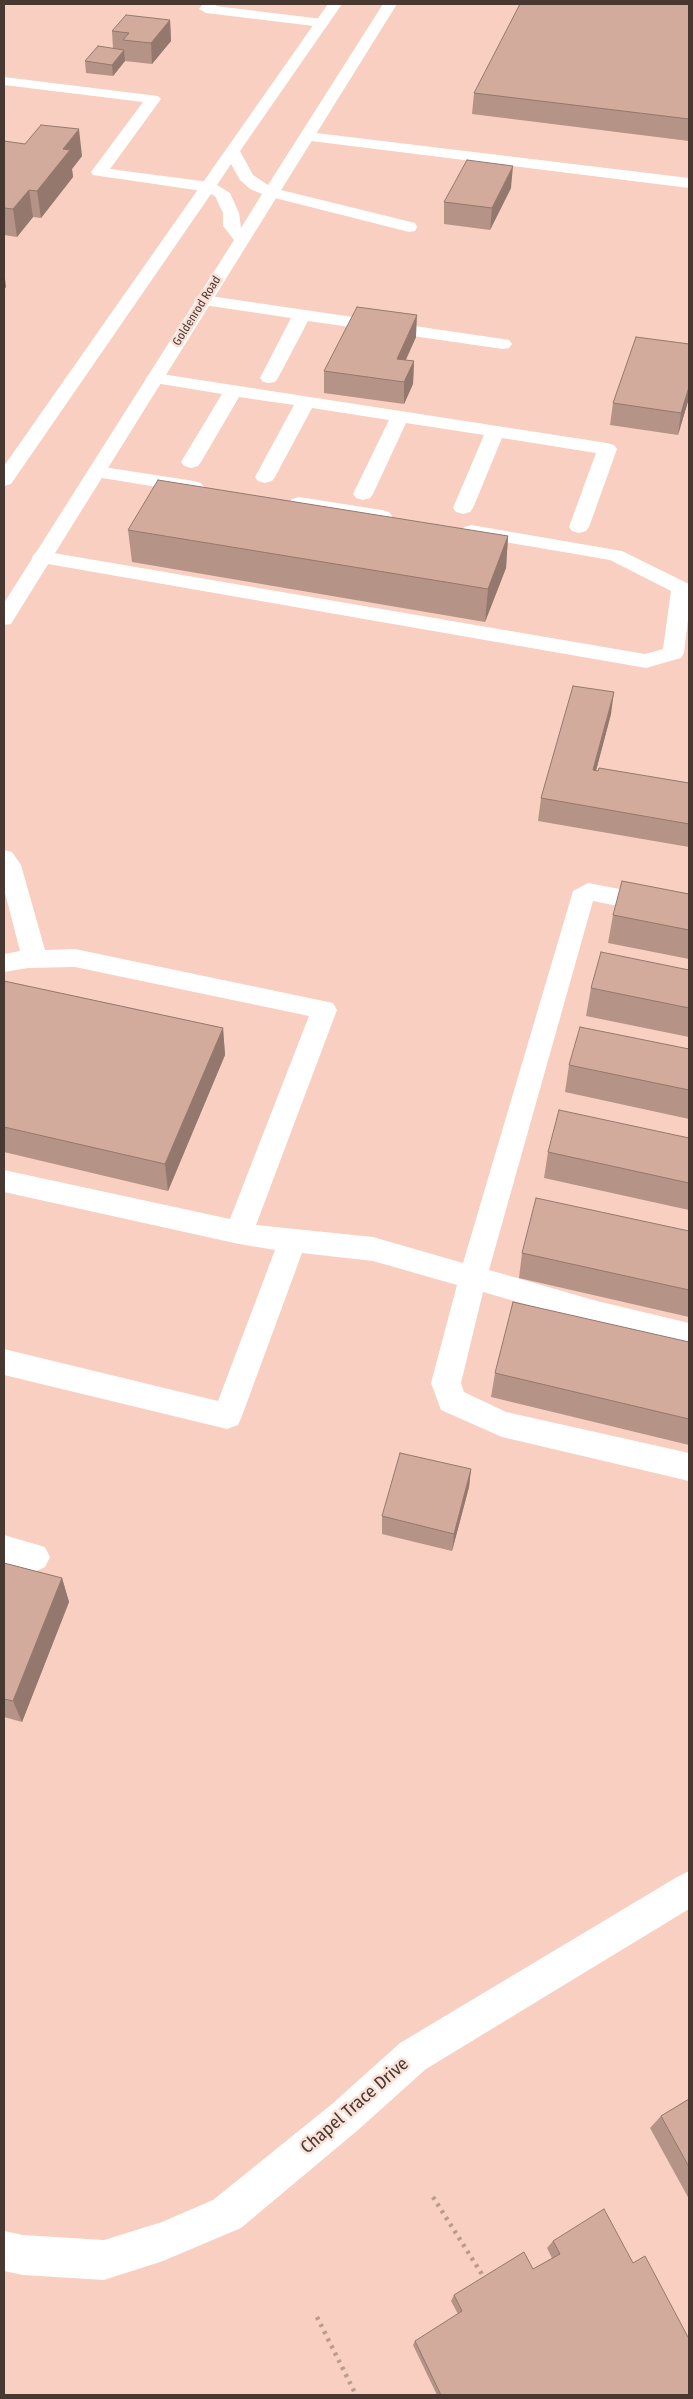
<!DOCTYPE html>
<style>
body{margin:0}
#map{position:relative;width:693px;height:2399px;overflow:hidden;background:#f8cfc0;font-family:"Fira Sans Condensed",sans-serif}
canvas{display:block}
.frame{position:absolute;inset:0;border:5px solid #483832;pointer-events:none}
</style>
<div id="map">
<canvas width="693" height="2399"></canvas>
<div class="frame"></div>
</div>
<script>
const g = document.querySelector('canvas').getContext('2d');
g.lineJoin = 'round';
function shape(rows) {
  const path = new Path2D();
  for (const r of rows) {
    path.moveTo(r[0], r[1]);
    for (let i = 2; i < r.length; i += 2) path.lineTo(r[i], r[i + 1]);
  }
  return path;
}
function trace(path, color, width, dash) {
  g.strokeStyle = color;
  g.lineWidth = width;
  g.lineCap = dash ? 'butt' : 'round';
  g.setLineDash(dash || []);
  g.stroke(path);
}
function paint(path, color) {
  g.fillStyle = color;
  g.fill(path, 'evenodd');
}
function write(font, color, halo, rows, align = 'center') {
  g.font = font + ' "Fira Sans Condensed",sans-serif';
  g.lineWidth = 5;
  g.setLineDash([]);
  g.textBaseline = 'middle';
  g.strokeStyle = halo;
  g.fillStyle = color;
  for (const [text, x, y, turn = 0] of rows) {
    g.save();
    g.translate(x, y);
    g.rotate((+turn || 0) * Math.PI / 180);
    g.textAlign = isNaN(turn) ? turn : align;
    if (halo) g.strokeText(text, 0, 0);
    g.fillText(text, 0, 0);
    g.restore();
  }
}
const path = shape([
 [433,2197,485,2279],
 [317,2317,356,2395]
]);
const minor = shape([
 [203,4,217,4,216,6,322,19,329,23,322,27,206,13,199,9,203,4],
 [4,77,158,96,161,99,110,169,209,182,215,184,217,187,215,190,209,192,93,175,91,172,143,102,4,85,4,77],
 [308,132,689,178,689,188,303,140,300,137,303,134,308,132],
 [273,188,415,223,417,227,415,231,409,232,267,196,265,193,267,190,273,188],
 [203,295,503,339,509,340,512,344,509,348,503,349,308,321,278,378,275,382,269,383,263,382,260,378,291,318,197,304,194,300,197,296,203,295],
 [155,373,607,443,614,445,617,449,589,527,586,531,579,533,572,531,569,527,596,453,502,438,473,508,470,512,463,514,456,512,453,508,484,435,406,423,373,494,370,498,363,500,356,498,353,494,389,420,312,408,275,477,272,481,265,483,258,481,255,477,294,405,239,397,201,462,198,466,191,468,184,466,181,462,222,394,149,382,146,378,149,374,155,373],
 [97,466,194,481,201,483,204,487,201,491,194,493,90,476,87,472,90,468,97,466],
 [299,497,382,510,389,512,392,516,389,520,382,522,292,507,289,503,292,499,299,497],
 [471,525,622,551,689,584,689,611,684,653,681,658,646,668,42,563,35,561,32,557,35,553,42,551,645,654,663,649,671,591,610,560,464,535,461,531,464,527,471,525],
 [4,850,12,852,21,865,45,950,75,949,333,1003,337,1010,256,1225,373,1237,463,1263,573,891,588,883,689,902,689,920,593,901,489,1270,597,1301,689,1323,689,1347,597,1325,483,1292,461,1383,464,1392,506,1412,689,1453,689,1481,502,1437,441,1410,431,1383,457,1285,373,1261,302,1253,242,1416,238,1425,227,1429,4,1375,4,1349,218,1401,275,1250,239,1244,4,1192,4,1170,230,1219,309,1016,75,967,28,968,4,972,4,954,20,951,4,889,4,850],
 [4,1535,45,1547,50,1557,45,1567,34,1572,4,1563,4,1535],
 [689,1871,689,1909,426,2069,358,2130,241,2228,163,2261,104,2280,23,2275,4,2271,4,2231,23,2235,104,2240,162,2222,213,2200,332,2104,400,2043,677,1877,689,1871]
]);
const major = shape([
 [328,4,342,4,240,151,253,175,268,185,383,4,397,4,14,619,11,624,4,625,4,603,234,240,223,226,223,213,215,196,211,194,11,484,4,486,4,466,328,4],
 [231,164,240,180,250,189,262,194,241,228,239,213,230,193,217,185,231,164]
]);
const wall = shape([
 [689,4,689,141,472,114,474,93],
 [170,20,171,41,152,64,125,61,124,53,125,61,113,76,86,73,85,61,113,48,112,31],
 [4,141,82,156,72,169,73,177,41,218,33,217,17,237,4,235],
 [511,188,490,230,444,224,444,202],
 [416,337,406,360,414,361,413,384,404,404,324,393,324,371],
 [689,398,678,435,610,425,613,403],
 [128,530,508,536,506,568,485,622,132,562],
 [611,714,596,771,689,783,689,847,538,821,541,798],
 [689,894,689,959,608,943,613,915],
 [689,970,689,1037,586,1016,591,988],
 [4,981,223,1028,225,1055,168,1191,4,1152],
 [689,1049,689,1119,565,1092,569,1065],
 [689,1138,689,1210,544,1178,548,1152],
 [689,1231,689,1317,519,1278,522,1253],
 [689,1342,689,1445,491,1397,495,1373],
 [471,1469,469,1487,452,1551,382,1534,382,1516],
 [4,1563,62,1578,69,1602,22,1722,4,1717],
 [689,2099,689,2199,650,2128,661,2116],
 [553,2241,689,2395,437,2395,413,2345,415,2341,458,2314,451,2301,454,2295,533,2269,552,2258,547,2248]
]);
const shadedWall = shape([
 [170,20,171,41,152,64,151,43],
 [124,50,125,61,113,76,112,65],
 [79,129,82,156,72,169,73,177,41,218,37,191,63,149],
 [513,166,511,188,490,230,492,208],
 [29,190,33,217,17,237,13,209],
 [4,270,6,287,4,290],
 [417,315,416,337,396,381,397,359],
 [414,361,413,384,404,404,404,382],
 [689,387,689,398,678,435,681,413],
 [508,536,506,568,485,622,488,589],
 [614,692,611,714,590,793,593,770],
 [223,1028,225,1055,168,1191,165,1164],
 [471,1469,469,1487,452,1551,454,1534],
 [62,1578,69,1602,22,1722,13,1701]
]);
const building = shape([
 [520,4,689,4,689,119,474,93,520,4],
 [126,15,170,20,151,43,123,40,129,33,112,31,126,15],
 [98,46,124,50,112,65,85,61,98,46],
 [41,125,79,129,63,149,70,150,37,191,29,190,13,209,4,208,4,141,25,144,41,125],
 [467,160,513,166,492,208,444,202,467,160],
 [357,307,417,315,397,359,414,361,404,382,324,371,357,307],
 [636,337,689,344,689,387,681,413,613,403,636,337],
 [158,480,508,536,488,589,128,530,158,480],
 [573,686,614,692,593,770,598,771,599,768,689,783,689,824,541,798,573,686],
 [622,881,689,894,689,930,613,915,622,881],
 [601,952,689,970,689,1008,591,988,601,952],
 [4,981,223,1028,165,1164,4,1127,4,981],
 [580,1027,689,1049,689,1090,569,1065,580,1027],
 [559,1110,689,1138,689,1183,548,1152,559,1110],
 [536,1198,689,1231,689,1290,522,1253,536,1198],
 [513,1302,689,1342,689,1419,495,1373,513,1302],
 [400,1453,471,1469,454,1534,382,1516,400,1453],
 [4,1563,62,1578,13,1701,4,1699,4,1563],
 [689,2099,689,2167,661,2116,689,2099],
 [604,2209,633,2263,645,2256,689,2339,689,2395,441,2395,415,2341,462,2311,454,2295,524,2252,533,2269,560,2254,553,2241,604,2209]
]);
const farStreetnames = [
 ["Goldenrod Road",197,311,-58]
];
const nearStreetnames = [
 ["Chapel Trace Drive",355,2106,-41]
];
trace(path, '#bc9b8f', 4.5, [3, 5]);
paint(minor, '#fff');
paint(major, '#fff');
paint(wall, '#b59387');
paint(shadedWall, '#94786e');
paint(building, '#d3ab9d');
trace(building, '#94786e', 1);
write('12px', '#483832', '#fae1d7', farStreetnames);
write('18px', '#483832', '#fae1d7', nearStreetnames);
</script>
